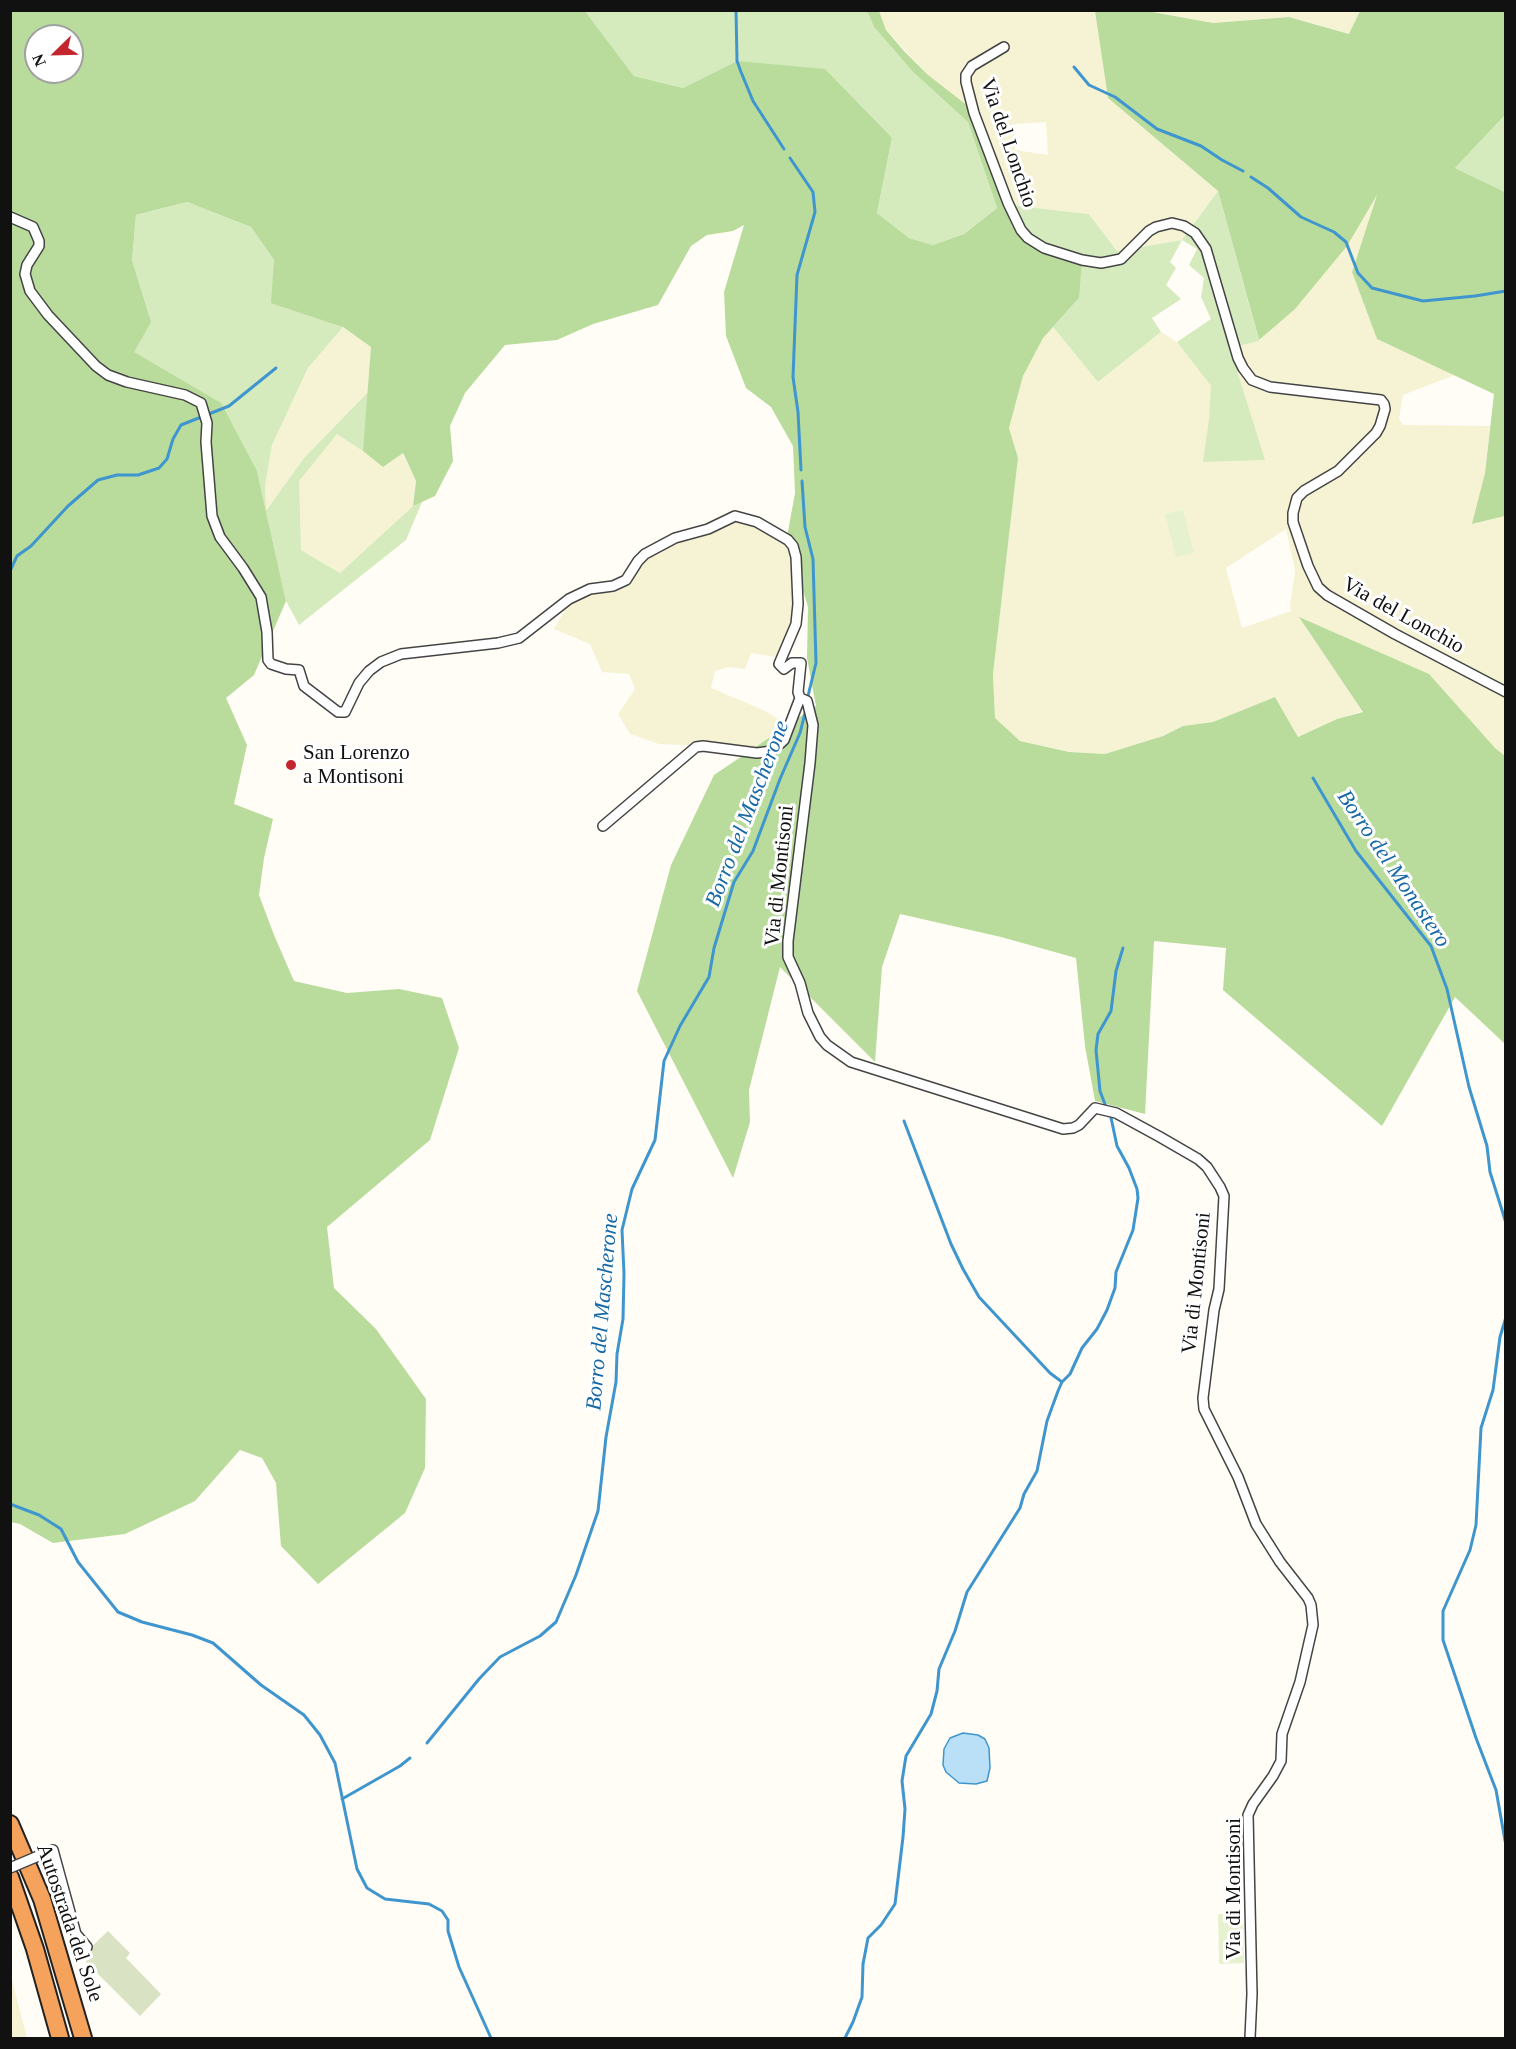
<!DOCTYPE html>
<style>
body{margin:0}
#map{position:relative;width:1516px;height:2049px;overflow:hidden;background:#fffdf5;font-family:"Times New Roman",serif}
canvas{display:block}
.frame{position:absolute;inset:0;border:12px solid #111;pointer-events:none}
.north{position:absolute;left:24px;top:24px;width:60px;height:60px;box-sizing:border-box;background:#fff;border:2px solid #a0a0a0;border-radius:50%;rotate:247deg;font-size:16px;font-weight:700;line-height:24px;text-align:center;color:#111}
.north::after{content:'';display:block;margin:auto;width:21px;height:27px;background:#c4262e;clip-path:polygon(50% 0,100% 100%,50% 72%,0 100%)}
</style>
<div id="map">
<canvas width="1516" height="2049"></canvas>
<div class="frame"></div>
<div class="north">N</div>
</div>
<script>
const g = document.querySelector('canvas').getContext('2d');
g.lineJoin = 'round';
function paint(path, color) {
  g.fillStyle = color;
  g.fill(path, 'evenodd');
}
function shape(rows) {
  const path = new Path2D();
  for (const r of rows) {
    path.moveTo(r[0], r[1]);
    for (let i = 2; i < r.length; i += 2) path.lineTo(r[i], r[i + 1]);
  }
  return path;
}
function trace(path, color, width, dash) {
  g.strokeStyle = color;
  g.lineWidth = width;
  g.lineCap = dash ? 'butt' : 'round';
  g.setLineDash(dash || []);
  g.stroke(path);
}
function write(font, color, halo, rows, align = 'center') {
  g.font = font + ' "Times New Roman",serif';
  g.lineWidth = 6;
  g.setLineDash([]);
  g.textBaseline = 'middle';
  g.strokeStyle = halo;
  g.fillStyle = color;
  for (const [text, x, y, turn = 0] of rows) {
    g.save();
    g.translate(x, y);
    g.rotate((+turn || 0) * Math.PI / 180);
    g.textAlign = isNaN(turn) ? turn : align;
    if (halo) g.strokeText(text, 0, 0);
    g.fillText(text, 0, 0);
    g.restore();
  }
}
const farmland = shape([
 [879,11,1095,11,1108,98,1218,191,1182,240,1117,251,1089,214,1010,205,928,75,886,30],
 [1046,122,1048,155,1015,150,1014,124],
 [1147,11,1360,11,1350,34,1290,17,1213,23],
 [1378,191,1352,272,1377,339,1455,375,1403,395,1399,419,1403,425,1490,426,1485,473,1473,524,1505,516,1505,756,1300,618,1363,711,1337,719,1298,737,1275,697,1213,722,1183,726,1163,736,1105,754,1069,752,1020,741,995,718,993,674,1018,458,1009,428,1023,376,1043,337,1053,327,1098,382,1161,332,1177,342,1211,386,1245,397,1230,347,1259,341],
 [1286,529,1295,570,1290,606,1291,611,1242,628,1226,568],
 [343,327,371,347,369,391,304,458,266,512,265,486,272,445,308,368],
 [337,434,402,453,416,481,413,506,340,573,301,550,298,481],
 [743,521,787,542,796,566,798,604,781,658,751,653,745,669,729,667,715,671,711,688,761,709,790,725,753,748,659,744,630,734,618,714,635,689,629,674,602,672,590,644,554,629,570,602,591,594,615,592,630,585,641,563,648,557,661,553,670,545,711,534,726,524],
 [11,1976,27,2038,11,2038]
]);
const green = shape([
 [585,11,867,11,874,27,913,72,968,122,997,208,964,234,933,245,909,238,877,213,892,138,737,61,683,88,634,76],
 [1505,115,1505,192,1455,168],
 [1218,191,1259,341,1230,348,1265,460,1203,462,1209,420,1211,386,1177,342,1211,319,1201,297,1204,278,1189,265,1197,249,1182,240,1170,262,1176,268,1166,285,1181,299,1152,318,1161,332,1098,382,1053,327,1079,298,1028,238,1010,205,1089,214,1117,251,1182,240],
 [187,202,251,227,274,260,343,327,308,368,272,445,265,486,266,511,304,458,369,391,363,451,337,434,299,481,301,550,340,573,425,495,406,540,299,625,286,601,257,471,133,353,132,261,136,215]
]);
const forest = shape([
 [10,11,585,11,634,76,683,88,737,61,825,69,892,138,877,213,909,238,933,245,964,234,997,208,968,122,913,72,874,27,867,11,879,11,886,30,904,51,928,75,977,113,1010,205,1028,238,1082,260,1079,298,1043,338,1023,376,1009,428,1018,458,993,674,995,718,1020,741,1069,752,1105,754,1163,736,1183,726,1213,722,1275,697,1298,737,1337,719,1363,712,1299,617,1429,674,1495,748,1505,756,1505,1044,1455,997,1382,1126,1223,990,1226,948,1154,941,1145,1114,1095,1101,1085,1046,1076,958,1001,937,900,914,882,967,875,1062,780,967,749,1090,750,1122,733,1178,637,991,671,865,714,775,816,706,807,658,808,607,787,537,795,493,793,446,771,407,746,388,726,336,724,292,744,225,733,231,707,235,691,246,658,305,593,324,557,340,505,345,465,393,450,426,453,461,435,496,413,506,416,481,403,453,383,467,363,451,371,347,343,327,271,303,274,260,251,227,187,202,136,215,132,261,151,322,134,352,221,403,257,471,286,601,254,675,226,698,247,745,234,804,273,819,264,858,259,895,274,935,294,981,347,993,399,989,442,998,459,1048,430,1140,327,1227,334,1288,376,1329,426,1399,425,1468,405,1513,318,1584,281,1546,276,1483,262,1458,240,1450,195,1501,125,1534,53,1543,20,1524,11,1522],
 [36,36,72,36,72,72,36,72],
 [1095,11,1147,11,1213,23,1289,17,1349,34,1360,11,1505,11,1505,115,1455,168,1505,192,1505,516,1472,524,1485,473,1494,394,1377,339,1352,272,1377,195,1347,246,1295,309,1259,340,1218,191,1108,98]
]);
const cemetery = shape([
 [108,1931,130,1953,126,1958,161,1994,140,2016,81,1957]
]);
const pitch = shape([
 [1183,510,1194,553,1176,557,1165,514],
 [1218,1914,1243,1914,1244,1963,1219,1964]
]);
const water = shape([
 [963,1733,978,1735,985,1739,989,1748,990,1768,987,1781,976,1784,959,1783,946,1772,943,1765,944,1749,950,1738,963,1733]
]);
const stream = shape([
 [736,10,737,61,741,72,753,101,784,149],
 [1074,67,1089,85,1115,97,1157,129,1201,146,1222,160,1243,171],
 [790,158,813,192,815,212,797,275,793,377,798,412,801,470],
 [1251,177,1268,188,1301,217,1334,232,1346,242,1358,273,1372,288,1423,301,1475,296,1506,291],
 [802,481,805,527,813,559,816,663,808,696],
 [10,571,17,556,31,546,68,506,98,480,117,475,138,475,159,468,167,459,173,439,181,425,229,406,276,368],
 [1313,778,1356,851,1431,946,1447,989,1469,1087,1487,1146,1490,1172,1506,1223],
 [1106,1107,1100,1091,1096,1050,1098,1034,1111,1011,1116,971,1123,948],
 [904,1121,951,1244,963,1269,979,1297,1050,1373,1062,1382],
 [1506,1317,1500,1337,1493,1390,1481,1428,1476,1525,1470,1550,1443,1611,1443,1640,1476,1738,1496,1790,1506,1846],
 [10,1504,39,1515,61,1529,78,1562,118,1612,142,1622,192,1635,213,1643,261,1685,304,1715,320,1735,335,1763,357,1869,367,1888,385,1899,429,1904,442,1911,448,1920,448,1931,459,1967,491,2038],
 [427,1743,479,1679,500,1657,540,1636,556,1622,576,1575,598,1511,606,1437,616,1382,617,1354,623,1319,624,1274,622,1230,632,1189,655,1140,664,1061,680,1026,709,977,714,948,734,882,753,851,780,779,800,733,806,709],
 [342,1799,400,1766,410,1758],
 [845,2038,853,2022,862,1997,863,1964,868,1938,881,1925,895,1904,903,1837,905,1809,902,1781,906,1756,931,1714,937,1691,939,1669,955,1631,967,1592,1020,1508,1024,1494,1037,1471,1047,1421,1058,1391,1062,1382,1070,1374,1082,1348,1097,1329,1107,1310,1115,1288,1116,1272,1133,1230,1138,1198,1137,1189,1129,1168,1117,1146,1110,1113]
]);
const minor = shape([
 [1004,47,972,66,966,75,966,82,974,113,1008,203,1021,230,1028,238,1044,248,1082,260,1101,263,1121,259,1149,231,1156,227,1172,223,1184,226,1195,233,1206,249,1238,358,1243,368,1252,380,1270,387,1381,400,1384,404,1385,409,1380,426,1376,433,1338,471,1304,491,1297,498,1293,513,1293,522,1308,566,1318,587,1327,595,1395,634,1506,692],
 [10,217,33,227,39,241,39,246,27,265,25,274,30,291,48,315,96,366,108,375,127,382,185,395,201,403,207,423,206,442,212,516,220,537,243,568,261,597,267,632,268,660,271,664,286,669,299,670,304,686,338,712,345,712,359,683,369,671,381,662,401,654,498,643,519,638,569,599,590,589,613,586,626,580,638,561,645,554,675,538,708,529,735,516,757,522,788,540,793,546,796,557,798,604,796,624,779,664,784,669,792,663,801,663,798,692,800,698,807,701,813,725,810,763,788,941,788,957,800,983,808,1013,820,1037,827,1045,851,1062,1063,1129,1073,1128,1079,1125,1095,1108,1116,1113,1160,1137,1198,1159,1207,1167,1220,1187,1224,1196,1219,1289,1214,1310,1203,1398,1204,1409,1238,1477,1256,1524,1280,1562,1308,1598,1311,1605,1313,1625,1300,1682,1282,1734,1281,1761,1273,1776,1253,1804,1248,1815,1252,1994,1250,2038],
 [603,826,696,747,703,746,757,753,772,751,784,740,800,698],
 [43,1854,53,1850,76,1934,87,1947]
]);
const motorway = shape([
 [10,1824,42,1899,83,2038],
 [10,1877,35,1949,60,2038]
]);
const minorBridge = shape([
 [10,1868,43,1854]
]);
const markers = [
 [291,765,6,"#c4262e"]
];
const streetNames = [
 ["Via del Lonchio",1008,143,71],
 ["Via del Lonchio",1403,616,29],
 ["Via di Montisoni",780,876,-84],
 ["Via di Montisoni",1197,1283,-84],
 ["Via di Montisoni",1234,1889,-90],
 ["Autostrada del Sole",69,1923,71]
];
const poiNames = [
 ["San Lorenzo",303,753],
 ["a Montisoni",303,777]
];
const waterNames = [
 ["Borro del Mascherone",748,814,-69],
 ["Borro del Monastero",1393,869,56],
 ["Borro del Mascherone",603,1312,-85]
];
paint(farmland, '#f6f3d4');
paint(green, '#d5ebbd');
paint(forest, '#b9dc9c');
paint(cemetery, '#d9e3c4');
paint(pitch, '#e6f2cf');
paint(water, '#b9e0f7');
trace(water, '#3f96cf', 1.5);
trace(stream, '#3f96cf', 3);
trace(minor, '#444', 12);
trace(motorway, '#222', 20);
trace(minor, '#fff', 9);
trace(motorway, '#f5a25d', 16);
trace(minorBridge, '#444', 12, []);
trace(minorBridge, '#fff', 9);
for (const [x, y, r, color] of markers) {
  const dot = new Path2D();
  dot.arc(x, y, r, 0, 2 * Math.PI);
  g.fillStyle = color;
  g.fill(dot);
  trace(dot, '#fff', 2);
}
write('21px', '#111', '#fff', streetNames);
write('21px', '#111', '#fff', poiNames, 'left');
write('italic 22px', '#1768a6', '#fff', waterNames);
</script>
